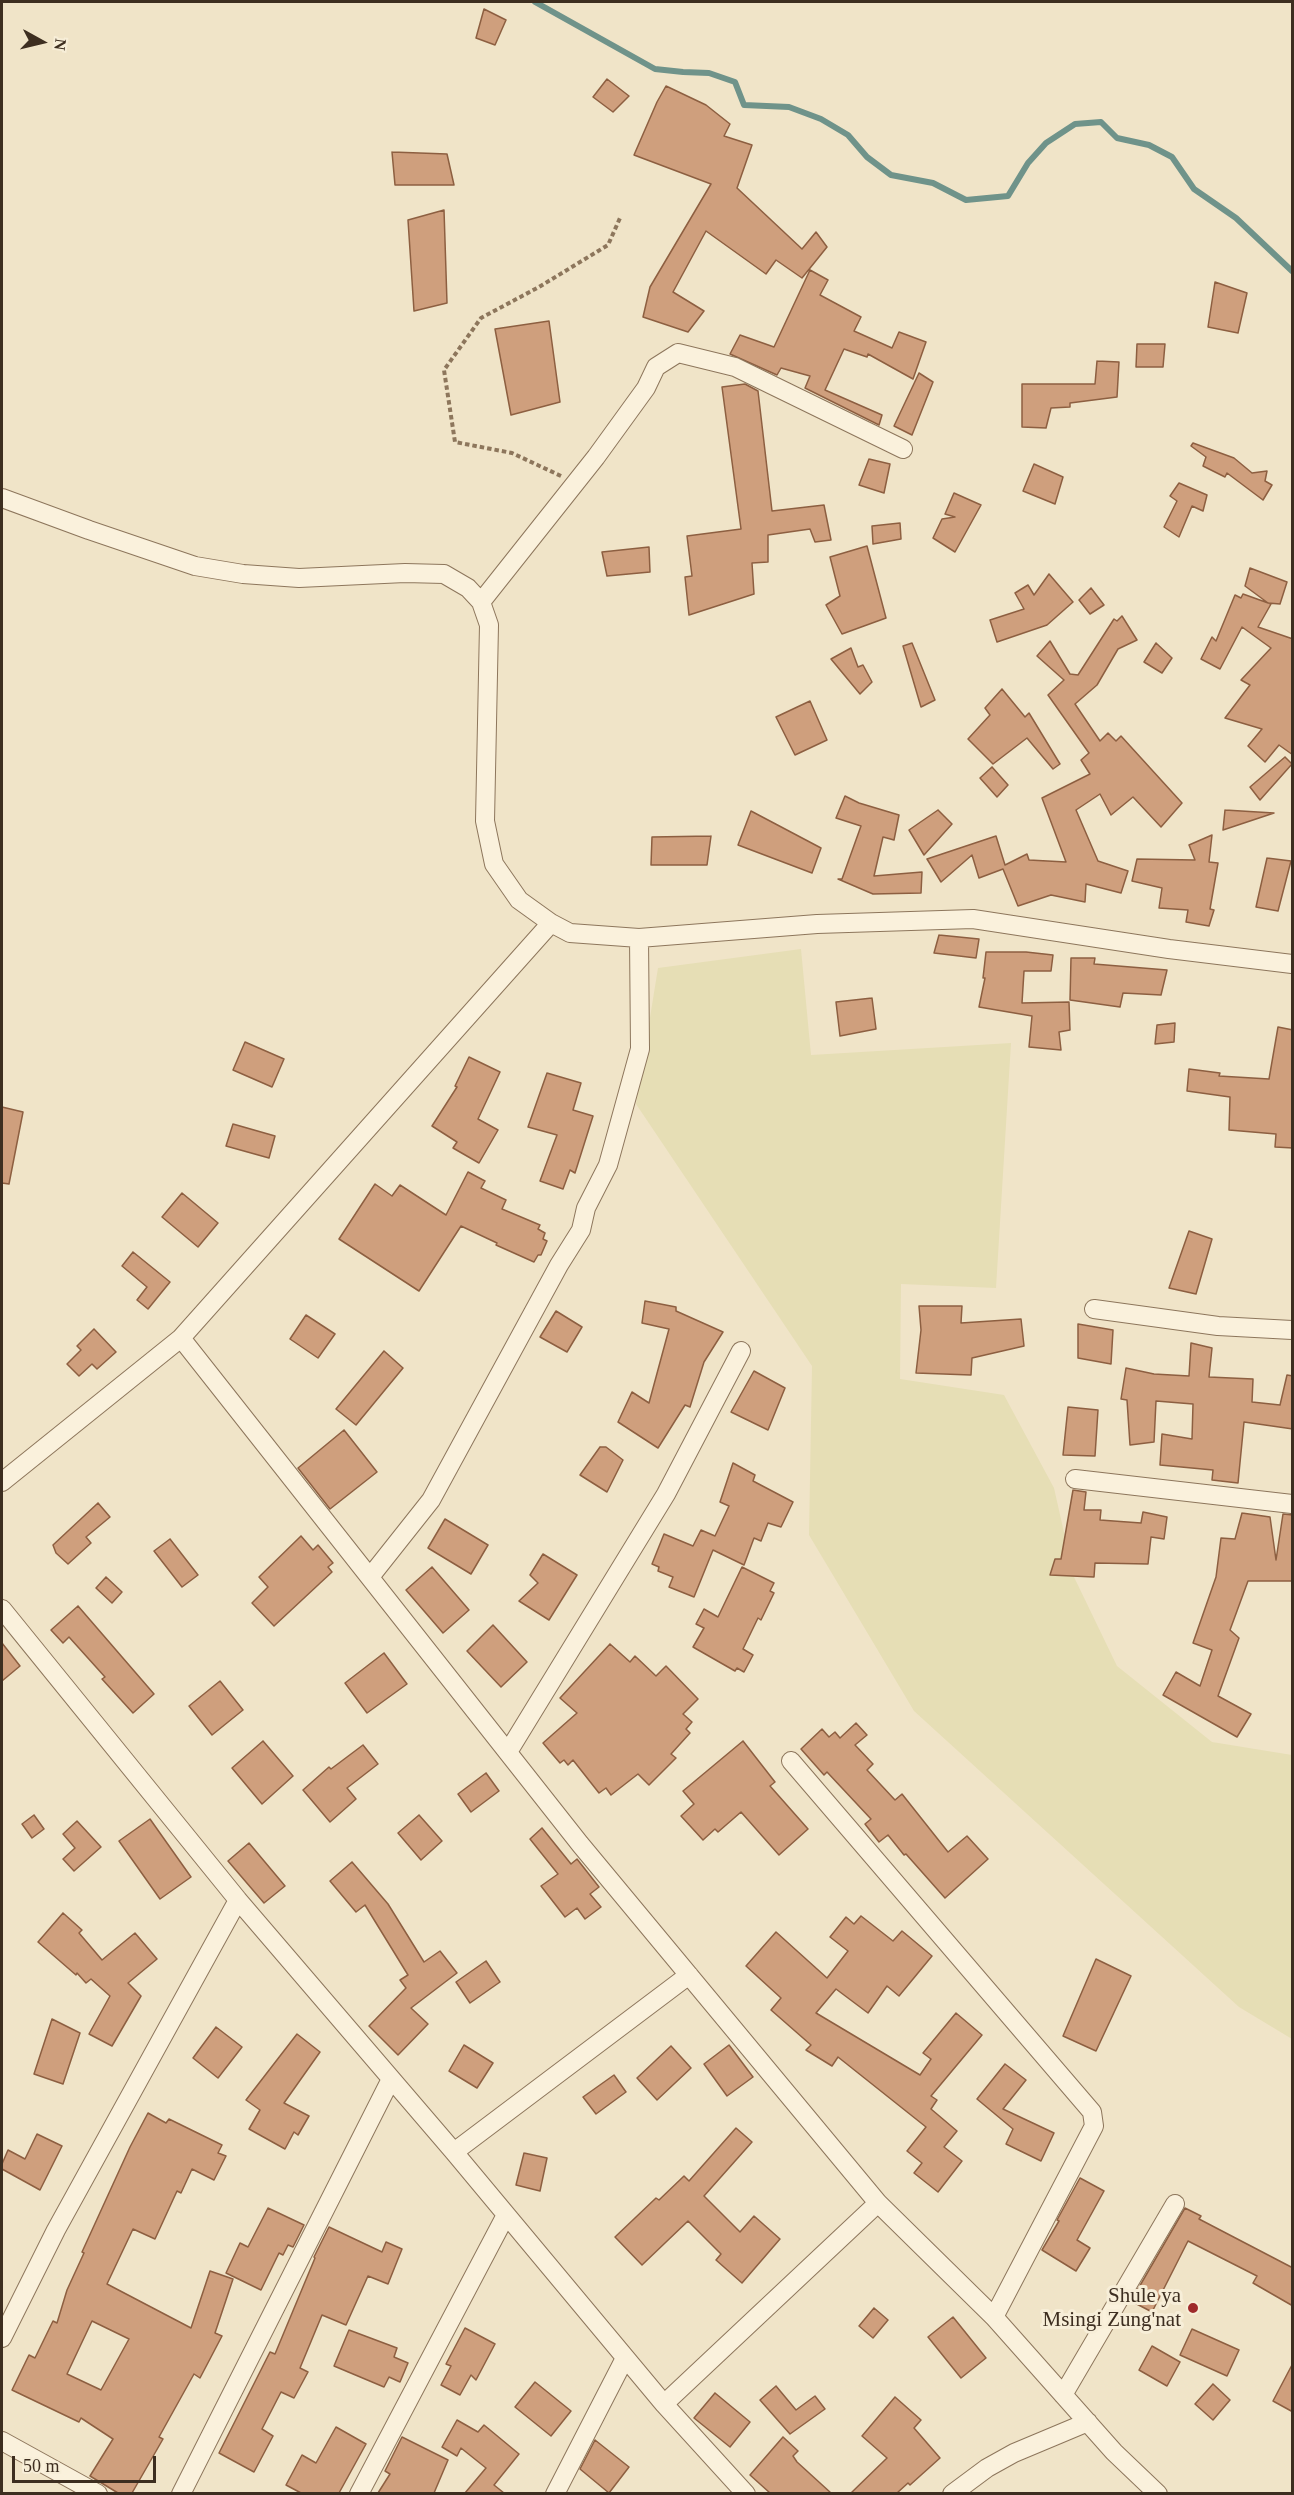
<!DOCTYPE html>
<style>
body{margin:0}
#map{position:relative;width:1294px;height:2495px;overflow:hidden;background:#f0e4c8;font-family:Georgia,serif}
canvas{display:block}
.frame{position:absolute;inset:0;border:3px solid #3d2e20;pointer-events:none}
.north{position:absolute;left:12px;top:12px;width:60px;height:60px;-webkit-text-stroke:4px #f7eed8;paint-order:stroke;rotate:98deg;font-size:16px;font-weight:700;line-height:24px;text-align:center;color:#3d2e20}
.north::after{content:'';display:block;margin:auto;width:21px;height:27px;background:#3d2e20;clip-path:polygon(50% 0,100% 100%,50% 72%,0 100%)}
.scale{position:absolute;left:12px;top:2456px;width:144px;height:27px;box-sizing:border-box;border:3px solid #3d2e20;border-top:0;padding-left:8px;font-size:18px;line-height:21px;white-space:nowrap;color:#3d2e20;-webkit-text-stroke:4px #f7eed8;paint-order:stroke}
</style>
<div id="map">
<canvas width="1294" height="2495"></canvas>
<div class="frame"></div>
<div class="north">N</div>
<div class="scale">50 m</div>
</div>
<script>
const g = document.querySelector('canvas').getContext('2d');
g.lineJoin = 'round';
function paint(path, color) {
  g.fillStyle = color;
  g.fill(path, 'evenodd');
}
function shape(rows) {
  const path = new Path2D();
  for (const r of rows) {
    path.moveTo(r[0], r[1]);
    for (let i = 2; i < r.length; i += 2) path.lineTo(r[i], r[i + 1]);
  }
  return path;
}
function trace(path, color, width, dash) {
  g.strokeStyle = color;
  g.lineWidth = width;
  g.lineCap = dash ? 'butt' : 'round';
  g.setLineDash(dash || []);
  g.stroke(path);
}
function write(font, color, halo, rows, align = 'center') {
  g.font = font + ' Georgia,serif';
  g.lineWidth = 6;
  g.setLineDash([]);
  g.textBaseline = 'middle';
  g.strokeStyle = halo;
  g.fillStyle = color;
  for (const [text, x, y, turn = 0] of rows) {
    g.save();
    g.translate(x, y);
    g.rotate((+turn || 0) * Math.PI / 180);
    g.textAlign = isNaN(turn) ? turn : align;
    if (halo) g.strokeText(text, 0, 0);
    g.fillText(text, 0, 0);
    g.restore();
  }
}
const farmland = shape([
 [801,949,811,1055,1011,1043,996,1288,901,1284,900,1379,1004,1395,1054,1488,1074,1577,1117,1666,1212,1742,1292,1755,1292,2039,1239,2007,914,1711,809,1535,812,1366,636,1104,658,968]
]);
const stream = shape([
 [535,2,655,69,683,72,709,73,735,82,744,105,789,107,821,119,848,135,867,157,891,175,933,183,966,200,1008,196,1028,163,1046,143,1075,124,1101,122,1117,138,1149,145,1172,157,1194,189,1236,218,1292,271]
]);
const building = shape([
 [484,9,506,20,495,45,476,38,484,9],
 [607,79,629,96,613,112,593,97,607,79],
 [666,86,706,105,730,124,724,136,752,145,737,188,802,249,816,232,827,247,802,278,776,260,766,274,706,231,673,292,704,311,688,332,643,317,650,287,711,184,634,155,657,102,666,86],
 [392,152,447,154,454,185,395,185,392,152],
 [444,210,447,303,414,311,408,220,444,210],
 [810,270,828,280,820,295,861,317,854,331,892,348,899,332,926,342,913,379,868,354,867,357,844,349,825,390,882,415,879,425,805,388,810,376,781,368,777,375,730,354,740,335,774,347,810,270],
 [1215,282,1247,293,1238,333,1208,327,1215,282],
 [549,321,560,402,511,415,495,329,549,321],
 [1137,344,1165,344,1163,367,1136,367,1137,344],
 [1097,361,1119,362,1117,397,1070,403,1070,407,1051,408,1046,428,1022,427,1022,384,1095,384,1097,361],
 [919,373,933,382,912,435,894,426,919,373],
 [745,384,758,391,772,511,824,505,831,540,815,542,810,529,768,535,768,562,752,563,754,594,689,615,685,577,692,576,687,536,741,529,722,387,745,384],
 [1193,443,1234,458,1252,473,1267,471,1265,481,1272,485,1263,500,1227,473,1225,477,1203,466,1206,457,1191,446,1193,443],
 [869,459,890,464,884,493,859,485,869,459],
 [1034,464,1063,477,1055,504,1023,491,1034,464],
 [1179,483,1207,495,1203,511,1192,506,1179,537,1164,527,1177,501,1170,496,1179,483],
 [954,493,981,505,955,552,933,538,942,519,955,517,945,514,954,493],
 [900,523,901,539,873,544,872,526,900,523],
 [867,546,886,618,842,634,826,605,840,596,830,557,867,546],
 [649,547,650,572,607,576,602,552,649,547],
 [1250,568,1287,582,1280,604,1268,603,1245,586,1250,568],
 [1049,574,1073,602,1047,625,997,642,990,620,1024,609,1015,593,1028,585,1034,595,1049,574],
 [1091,588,1104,605,1090,614,1079,600,1091,588],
 [1243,594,1271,604,1258,627,1293,639,1293,755,1279,745,1265,762,1248,746,1262,729,1225,718,1250,685,1241,680,1271,648,1242,627,1220,669,1201,659,1212,637,1216,641,1235,595,1241,598,1243,594],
 [1122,616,1137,640,1118,649,1097,685,1075,704,1100,741,1108,733,1116,741,1121,736,1182,803,1161,827,1133,797,1111,815,1100,794,1076,810,1098,861,1128,871,1121,893,1086,884,1085,902,1051,895,1018,906,1003,869,979,878,972,855,941,882,927,859,996,836,1005,865,1027,854,1029,860,1066,862,1042,798,1090,774,1081,760,1089,753,1048,695,1064,680,1037,656,1050,641,1070,674,1078,675,1114,619,1117,621,1122,616],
 [912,643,935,700,921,707,903,646,912,643],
 [1156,643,1172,658,1162,673,1144,662,1156,643],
 [851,648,858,667,863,665,872,682,860,694,831,659,851,648],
 [1002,689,1025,717,1029,713,1060,764,1053,769,1027,738,993,764,968,739,990,715,985,708,1002,689],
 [810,701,827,740,795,755,776,717,810,701],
 [1285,757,1292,764,1260,800,1250,787,1285,757],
 [992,767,1008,785,997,797,980,778,992,767],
 [845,796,859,803,899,815,894,840,883,837,874,876,922,872,921,893,873,894,838,879,842,879,861,826,836,818,845,796],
 [938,810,952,824,924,855,909,830,938,810],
 [1225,810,1274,813,1223,830,1225,810],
 [751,811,821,848,812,873,738,845,751,811],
 [1212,835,1209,862,1218,863,1210,909,1214,910,1209,926,1186,922,1188,910,1159,908,1162,888,1132,881,1137,859,1195,860,1189,845,1212,835],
 [711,836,707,865,651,865,652,837,711,836],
 [1267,858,1291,861,1278,911,1256,907,1267,858],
 [939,935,979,939,976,958,934,953,939,935],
 [986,952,1026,952,1053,955,1051,971,1024,971,1022,1003,1069,1002,1070,1030,1059,1032,1061,1050,1029,1047,1032,1016,979,1007,985,978,983,978,986,952],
 [1071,958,1095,958,1094,964,1167,970,1161,995,1123,993,1120,1007,1070,1000,1071,958],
 [872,998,876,1029,840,1036,836,1002,872,998],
 [1175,1023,1174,1042,1155,1044,1157,1025,1175,1023],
 [1278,1027,1293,1030,1293,1148,1275,1147,1276,1134,1229,1130,1230,1097,1187,1091,1189,1069,1220,1073,1219,1076,1269,1079,1278,1027],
 [245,1042,284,1059,272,1087,233,1070,245,1042],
 [469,1057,500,1072,478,1119,498,1130,479,1163,453,1148,457,1142,432,1126,457,1087,455,1086,469,1057],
 [547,1073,581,1083,573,1110,593,1116,575,1173,570,1170,563,1189,540,1181,557,1135,528,1127,547,1073],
 [2,1107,23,1112,9,1184,2,1183,2,1107],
 [233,1124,275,1136,269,1158,226,1146,233,1124],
 [468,1172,485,1181,481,1188,506,1200,502,1209,540,1225,538,1229,545,1233,543,1239,547,1241,541,1255,538,1255,534,1262,496,1245,497,1243,461,1226,419,1291,339,1239,375,1184,392,1196,400,1185,446,1215,468,1172],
 [182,1193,218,1223,198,1247,162,1217,182,1193],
 [1189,1231,1212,1239,1196,1294,1169,1288,1189,1231],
 [133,1252,170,1282,148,1309,137,1300,147,1287,122,1266,133,1252],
 [645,1301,676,1307,676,1311,723,1332,704,1362,690,1407,685,1405,658,1448,618,1422,632,1392,649,1403,669,1329,642,1323,645,1301],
 [919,1306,962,1306,961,1323,1021,1319,1024,1346,972,1358,971,1375,916,1373,921,1330,919,1306],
 [556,1311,582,1327,567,1352,540,1337,556,1311],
 [306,1315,335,1334,318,1358,290,1339,306,1315],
 [1078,1324,1113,1330,1111,1364,1078,1358,1078,1324],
 [94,1329,116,1352,97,1369,92,1364,79,1376,67,1364,81,1350,77,1346,94,1329],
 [1191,1343,1212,1348,1209,1377,1253,1379,1252,1402,1280,1405,1287,1375,1293,1376,1293,1429,1244,1422,1238,1483,1212,1480,1213,1470,1160,1465,1162,1434,1192,1439,1193,1404,1156,1401,1154,1442,1130,1445,1127,1400,1121,1399,1126,1368,1154,1374,1189,1376,1191,1343],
 [384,1351,403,1368,356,1425,336,1409,384,1351],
 [754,1371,785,1388,768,1430,731,1412,754,1371],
 [1068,1407,1098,1410,1095,1456,1063,1455,1068,1407],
 [344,1430,377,1472,330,1509,298,1468,344,1430],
 [600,1447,606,1447,623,1460,607,1492,580,1475,600,1447],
 [733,1463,755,1475,753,1481,793,1502,781,1527,768,1523,761,1541,754,1538,744,1565,713,1550,694,1597,669,1587,673,1577,658,1571,659,1567,652,1564,664,1534,693,1546,701,1530,715,1536,729,1506,720,1502,733,1463],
 [1073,1490,1086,1492,1084,1510,1101,1510,1100,1520,1141,1523,1143,1512,1167,1517,1164,1539,1151,1537,1148,1564,1095,1563,1094,1577,1050,1575,1055,1559,1061,1559,1073,1490],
 [98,1503,110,1517,86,1537,91,1543,68,1564,56,1553,53,1545,98,1503],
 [1242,1513,1270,1517,1276,1560,1283,1514,1293,1515,1293,1581,1248,1581,1230,1630,1239,1638,1218,1696,1251,1714,1237,1737,1163,1695,1176,1672,1200,1686,1212,1650,1193,1643,1216,1577,1221,1538,1235,1539,1242,1513],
 [445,1519,488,1545,471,1574,428,1548,445,1519],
 [301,1536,313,1550,318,1545,333,1563,328,1567,332,1572,274,1626,252,1603,268,1587,259,1577,301,1536],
 [170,1539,198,1575,182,1587,154,1551,170,1539],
 [543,1554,577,1575,549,1620,519,1601,538,1583,530,1575,543,1554],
 [432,1567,469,1610,443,1633,406,1590,432,1567],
 [742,1567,774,1583,770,1591,774,1593,761,1620,758,1618,743,1649,753,1655,744,1672,737,1668,735,1671,693,1647,704,1628,696,1624,704,1609,718,1617,742,1567],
 [106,1577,122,1592,112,1603,96,1588,106,1577],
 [78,1606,154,1694,133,1713,102,1679,105,1677,69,1637,63,1643,51,1630,78,1606],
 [493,1625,527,1662,501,1687,467,1651,493,1625],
 [2,1643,20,1666,2,1681,2,1643],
 [610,1644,630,1662,635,1656,656,1676,666,1666,698,1699,683,1714,692,1722,686,1729,690,1733,671,1754,676,1758,649,1785,638,1774,611,1795,606,1788,599,1793,573,1760,568,1765,564,1760,560,1763,543,1743,577,1713,560,1698,610,1644],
 [384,1653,407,1684,367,1713,345,1683,384,1653],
 [220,1681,243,1710,212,1735,189,1706,220,1681],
 [856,1723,867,1735,855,1745,873,1764,867,1770,895,1800,902,1794,948,1852,967,1836,988,1859,945,1898,906,1854,904,1855,888,1835,879,1842,865,1824,871,1819,827,1772,824,1775,801,1749,822,1729,829,1737,835,1732,840,1738,856,1723],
 [263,1741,293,1776,262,1804,232,1768,263,1741],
 [743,1741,775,1782,770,1786,808,1829,779,1855,741,1812,718,1832,715,1829,703,1840,681,1816,694,1804,683,1791,743,1741],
 [363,1745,378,1764,347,1788,356,1799,330,1822,303,1790,329,1767,331,1769,363,1745],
 [486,1773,499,1791,471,1812,458,1794,486,1773],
 [34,1815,44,1829,32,1838,22,1824,34,1815],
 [419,1815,442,1841,421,1860,398,1833,419,1815],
 [150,1819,191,1877,160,1899,119,1841,150,1819],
 [77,1821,101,1847,74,1871,63,1859,75,1848,63,1834,77,1821],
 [542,1828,571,1864,577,1859,599,1887,590,1894,601,1907,585,1919,577,1908,565,1917,541,1886,558,1874,530,1839,542,1828],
 [249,1843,285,1886,264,1903,228,1861,249,1843],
 [352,1862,388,1904,424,1962,440,1951,457,1973,411,2008,428,2024,398,2055,369,2026,406,1988,400,1980,408,1975,365,1905,356,1912,330,1881,352,1862],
 [63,1913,82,1930,79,1933,102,1960,135,1933,157,1959,128,1983,141,1996,112,2046,89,2034,110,1996,91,1979,86,1983,77,1973,76,1975,38,1942,63,1913],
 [861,1916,893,1941,902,1931,932,1956,899,1996,887,1986,868,2013,836,1989,816,2013,920,2075,931,2059,923,2053,956,2013,982,2035,931,2096,937,2100,931,2109,957,2131,944,2147,962,2161,938,2192,914,2173,922,2163,907,2151,926,2127,838,2057,832,2066,806,2050,811,2045,771,2010,781,1998,746,1966,776,1932,827,1978,848,1951,830,1937,846,1917,854,1924,861,1916],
 [1096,1959,1131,1976,1096,2051,1063,2036,1096,1959],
 [486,1961,500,1982,470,2003,456,1982,486,1961],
 [52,2019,80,2033,63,2084,34,2074,52,2019],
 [216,2027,242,2047,218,2078,193,2058,216,2027],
 [297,2034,320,2052,284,2103,309,2116,298,2135,294,2132,285,2149,249,2129,260,2110,246,2100,297,2034],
 [464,2045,493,2063,477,2088,449,2071,464,2045],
 [729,2045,753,2077,727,2096,704,2064,729,2045],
 [671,2046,691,2068,657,2100,637,2078,671,2046],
 [1005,2064,1026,2080,1003,2109,1054,2133,1041,2161,1006,2144,1013,2129,977,2099,1005,2064],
 [614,2075,626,2092,596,2114,583,2097,614,2075],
 [148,2113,166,2123,169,2119,222,2145,218,2153,226,2156,214,2180,192,2169,181,2193,177,2191,155,2239,133,2229,107,2284,191,2328,210,2271,233,2279,215,2333,222,2336,200,2378,194,2374,159,2437,163,2439,132,2493,118,2493,90,2476,113,2439,81,2418,79,2422,12,2390,29,2355,35,2358,53,2321,57,2323,67,2290,84,2253,82,2252,130,2147,148,2113],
 [92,2321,129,2339,101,2390,67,2374,92,2321],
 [736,2128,752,2142,704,2196,740,2232,754,2216,780,2239,742,2283,716,2260,721,2254,688,2221,642,2265,615,2237,656,2198,659,2200,684,2176,689,2181,736,2128],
 [37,2134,62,2146,40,2190,2,2169,2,2164,8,2150,25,2159,37,2134],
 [524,2153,547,2158,540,2191,516,2185,524,2153],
 [1080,2178,1104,2191,1077,2240,1090,2248,1076,2271,1042,2250,1059,2221,1057,2220,1080,2178],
 [268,2208,304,2225,293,2247,288,2245,283,2255,279,2253,261,2290,226,2273,240,2243,248,2247,268,2208],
 [1185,2208,1201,2216,1199,2219,1293,2268,1293,2306,1253,2283,1257,2276,1188,2241,1152,2312,1131,2301,1185,2208],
 [329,2227,382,2252,386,2242,402,2249,388,2284,368,2276,346,2325,322,2315,300,2368,308,2372,294,2398,281,2392,262,2429,273,2436,254,2472,219,2453,270,2352,275,2354,315,2258,314,2257,329,2227],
 [874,2308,888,2320,873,2338,859,2326,874,2308],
 [953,2317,986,2358,961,2378,928,2337,953,2317],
 [465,2328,495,2344,476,2380,471,2375,460,2395,441,2385,451,2366,446,2364,465,2328],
 [1192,2329,1239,2350,1227,2376,1180,2355,1192,2329],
 [349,2330,397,2348,394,2357,408,2363,400,2382,389,2377,384,2387,334,2366,349,2330],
 [1152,2346,1180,2362,1167,2386,1139,2370,1152,2346],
 [1293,2363,1293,2412,1273,2401,1293,2363],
 [535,2382,571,2411,551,2436,515,2407,535,2382],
 [1213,2384,1230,2400,1213,2420,1195,2404,1213,2384],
 [776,2386,796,2410,815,2396,825,2409,790,2434,760,2400,776,2386],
 [715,2393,750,2422,730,2447,694,2418,715,2393],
 [895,2397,921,2420,914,2428,940,2458,910,2485,908,2483,897,2493,851,2493,887,2458,862,2436,895,2397],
 [457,2420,478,2432,484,2425,519,2454,494,2485,504,2493,465,2493,486,2468,461,2448,457,2456,442,2447,457,2420],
 [336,2427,366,2444,339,2493,301,2493,286,2485,302,2455,316,2463,336,2427],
 [402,2437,448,2460,434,2493,378,2493,390,2474,385,2471,402,2437],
 [783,2437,798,2451,793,2456,797,2462,831,2493,770,2493,750,2475,783,2437],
 [595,2440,629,2467,609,2493,580,2469,595,2440]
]);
const path = shape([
 [561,476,512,453,455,442,444,370,481,318,539,287,608,245,620,218]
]);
const minor = shape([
 [2,498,89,530,195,566,243,574,299,578,405,573,444,574,468,588,481,602,489,625,485,821,494,864,519,900,551,923,570,933,639,938,817,924,973,919,1169,949,1292,964],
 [481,602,596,457,646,388,656,367,678,353,735,367,903,449],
 [1094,1309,1218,1326,1292,1330],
 [181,1338,580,1844,878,2203,994,2317,1114,2452,1158,2494],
 [1075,1479,1292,1504],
 [2,1482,181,1338,551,923],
 [370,1577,431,1500,559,1265,581,1230,586,1208,608,1165,640,1049,639,938],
 [2,1609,238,1900,454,2152,664,2404,746,2494],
 [508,1752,666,1494,741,1351],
 [791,1761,1092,2112,1094,2126,994,2317],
 [454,2152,689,1975],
 [2,2338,56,2230,238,1900],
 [1063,2395,1175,2204],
 [664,2404,878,2203],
 [2,2441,98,2494],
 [181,2494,391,2079],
 [359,2494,506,2215],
 [555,2494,625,2358],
 [952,2494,987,2468,1014,2453,1088,2422]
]);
const markers = [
 [1193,2308,6,"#9e2a2b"]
];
const poiNames = [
 ["Shule ya",1181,2296],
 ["Msingi Zung'nat",1181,2320]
];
paint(farmland, '#e6deb5');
trace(stream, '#6f938a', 6);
paint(building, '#cf9f7d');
trace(building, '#8d5f41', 1.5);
trace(minor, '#8d765c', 20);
trace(path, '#8d765c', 4, [4.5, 3]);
trace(minor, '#faf1dc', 18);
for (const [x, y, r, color] of markers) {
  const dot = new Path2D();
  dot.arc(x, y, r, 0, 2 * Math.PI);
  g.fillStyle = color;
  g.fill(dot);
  trace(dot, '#f7eed8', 2);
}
write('21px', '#3d2e20', '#f7eed8', poiNames, 'right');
</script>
